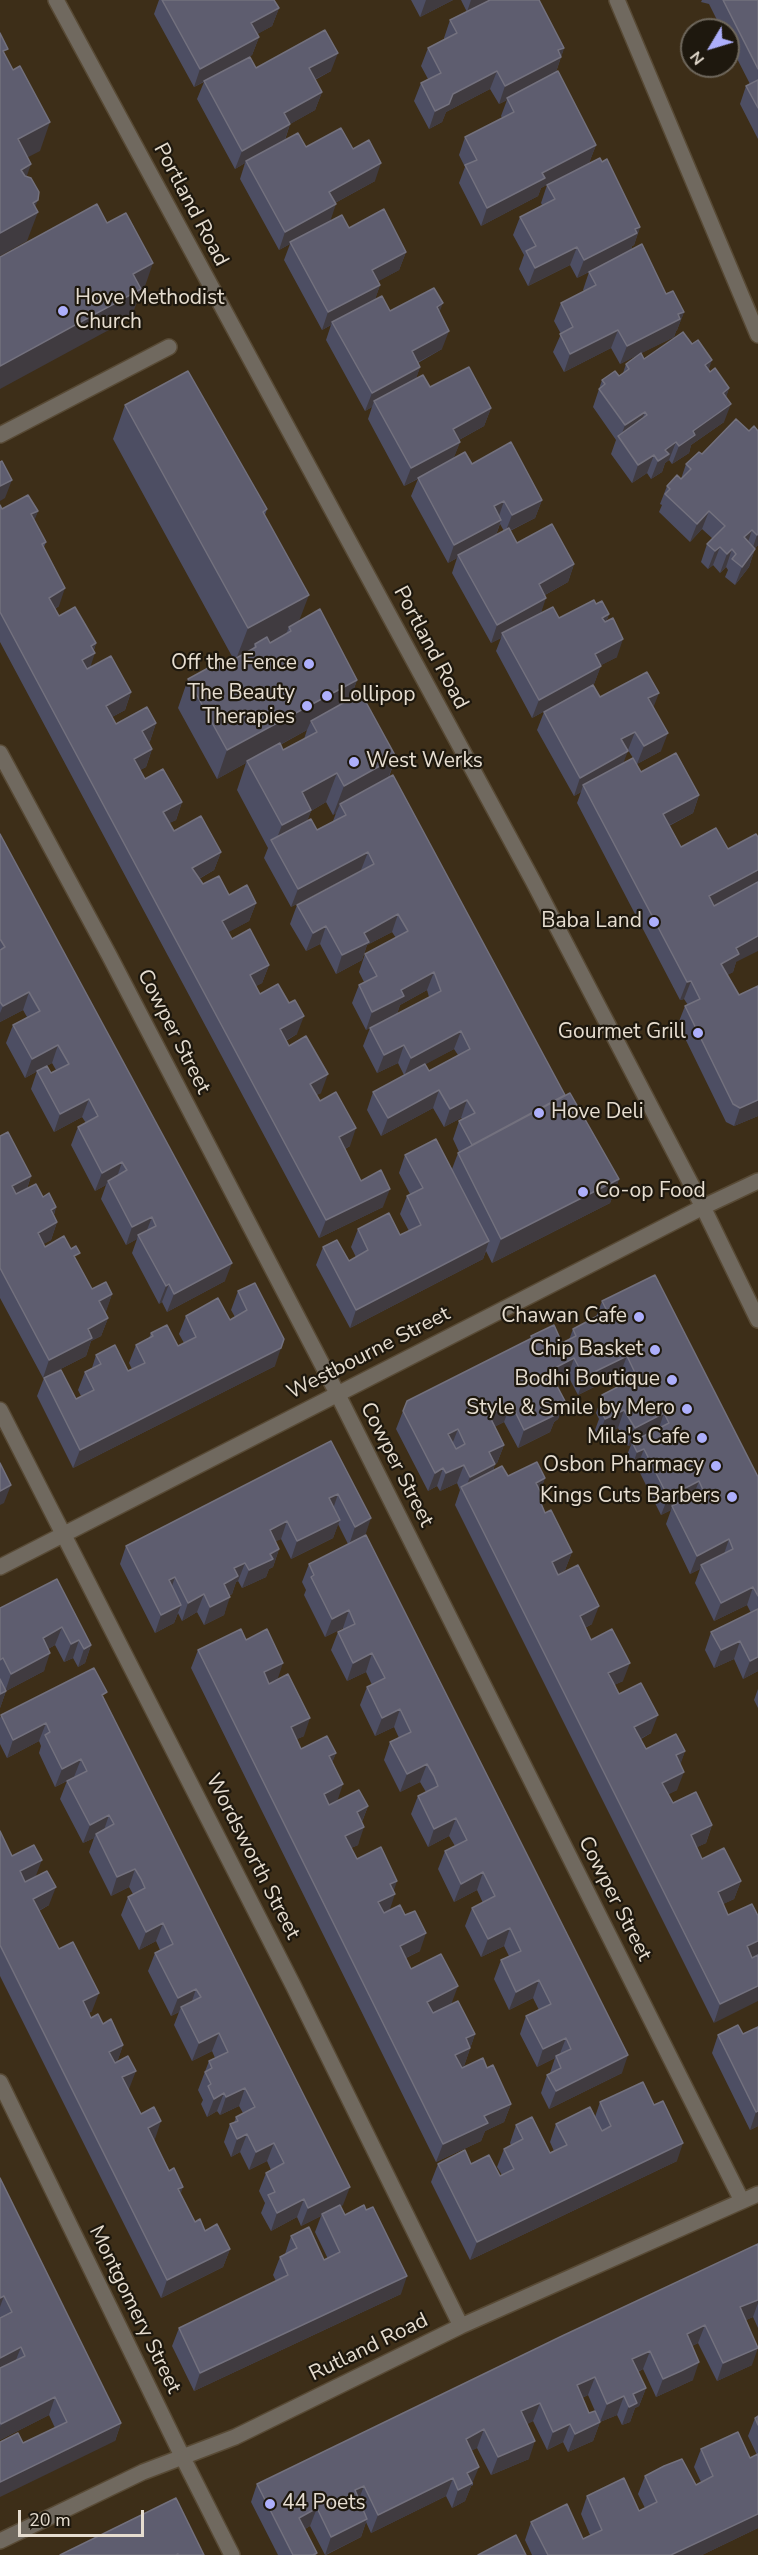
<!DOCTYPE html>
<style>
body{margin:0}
#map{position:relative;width:758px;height:2555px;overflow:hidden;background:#3d2e18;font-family:"Nunito Sans",sans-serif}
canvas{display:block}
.north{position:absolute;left:680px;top:18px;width:60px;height:60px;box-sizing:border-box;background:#1e180e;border:2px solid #6e675c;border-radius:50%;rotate:232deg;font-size:16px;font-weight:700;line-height:24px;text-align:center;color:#e6ddd0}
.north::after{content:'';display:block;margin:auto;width:21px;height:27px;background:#adaffb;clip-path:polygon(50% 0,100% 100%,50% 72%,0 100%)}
.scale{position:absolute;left:18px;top:2510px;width:126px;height:27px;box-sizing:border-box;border:3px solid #e6ddd0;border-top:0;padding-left:8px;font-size:18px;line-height:21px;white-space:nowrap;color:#e6ddd0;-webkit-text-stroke:4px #1e180e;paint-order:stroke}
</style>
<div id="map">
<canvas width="758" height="2555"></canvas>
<div class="north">N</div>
<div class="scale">20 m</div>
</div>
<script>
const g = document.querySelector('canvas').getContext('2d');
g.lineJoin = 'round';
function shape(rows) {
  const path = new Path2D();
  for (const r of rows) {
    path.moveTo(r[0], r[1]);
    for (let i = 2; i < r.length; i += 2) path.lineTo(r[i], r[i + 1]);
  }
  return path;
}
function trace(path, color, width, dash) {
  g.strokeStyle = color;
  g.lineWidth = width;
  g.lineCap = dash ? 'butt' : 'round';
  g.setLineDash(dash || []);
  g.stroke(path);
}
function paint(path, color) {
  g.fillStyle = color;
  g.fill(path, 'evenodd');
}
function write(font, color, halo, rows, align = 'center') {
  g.font = font + ' "Nunito Sans",sans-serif';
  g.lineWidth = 4.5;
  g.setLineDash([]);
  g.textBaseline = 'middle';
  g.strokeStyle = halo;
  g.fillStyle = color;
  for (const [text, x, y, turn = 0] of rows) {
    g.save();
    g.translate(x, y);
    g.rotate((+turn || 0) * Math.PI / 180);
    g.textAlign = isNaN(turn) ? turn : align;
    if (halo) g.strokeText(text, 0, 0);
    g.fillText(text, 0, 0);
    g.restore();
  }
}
const minor = shape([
 [56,0,533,881,703,1207,758,1320],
 [617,0,758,335],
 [0,435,169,347],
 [0,753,109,955,337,1393,742,2201],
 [0,1410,293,1985,461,2326],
 [0,1567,703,1207,758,1181],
 [0,2082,183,2458,232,2555],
 [0,2541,143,2472,235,2437,461,2326,758,2194]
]);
const wall = shape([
 [159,0,274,0,279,8,272,26,257,34,259,37,252,55,212,77,256,68,331,71,315,80,322,92,315,110,290,124,285,140,306,147,353,149,375,181,335,203,330,221,406,252,399,270,378,281,380,285,375,299,390,311,439,312,442,349,418,363,420,367,416,378,430,387,491,408,484,426,459,440,460,442,453,459,472,464,542,500,535,518,510,531,517,543,574,564,568,582,545,595,541,613,559,618,596,604,609,614,606,622,617,657,601,665,594,684,532,718,496,651,501,638,491,643,452,573,457,558,448,563,411,496,418,479,404,486,368,419,372,407,365,411,326,340,331,325,322,330,284,260,290,244,279,250,240,179,245,163,235,169,197,99,204,82,194,87,154,14],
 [500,524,504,531,496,535],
 [411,0,453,0,420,17],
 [461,0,539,0,564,48,556,72,596,145,589,163,541,188,538,196,481,226,459,183,465,167,459,155,465,137,502,118,501,116,507,100,499,104,490,89,446,112,442,122,429,129,414,101,421,83,428,79,421,66,428,48,444,39,444,38,450,20,467,12],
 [702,0,758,0,758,139,740,104,746,86,750,84,728,41,728,30,722,30,709,4,701,2],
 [547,185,640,227,634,245,632,246,631,250,666,294,684,312,677,330,676,331,674,337,641,353,644,359,709,370,729,388,726,397,724,422,691,445,689,453,672,464,669,460,665,463,662,472,651,479,647,473,632,483,611,454,616,440,593,407,602,380,619,376,623,373,626,364,641,353,620,364,611,348,564,372,553,352,561,334,554,321,561,303,584,291,583,290,589,272,577,278,570,265,528,286,519,269,524,255,513,235,520,217,542,205,541,203],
 [125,405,267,509,265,515,299,621,357,680,350,700,396,757,389,777,565,1095,619,1179,610,1203,492,1263,486,1251,483,1259,350,1328,316,1265,323,1247,349,1261,356,1257,351,1247,358,1229,400,1235,409,1231,400,1214,407,1196,410,1194,399,1173,405,1155,452,1169,458,1153,459,1152,453,1139,459,1121,462,1119,461,1118,444,1127,433,1108,381,1136,367,1110,373,1092,404,1075,398,1063,377,1073,363,1046,370,1028,429,997,427,990,400,1005,397,1014,366,1030,352,1003,359,985,364,982,359,972,365,954,396,938,392,932,367,945,362,960,336,974,320,944,306,951,290,924,297,905,361,871,361,870,291,907,264,858,268,848,237,790,246,763,217,779,178,708,188,679,224,665,234,660,113,439],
 [307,730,304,739,283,750,280,745],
 [326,802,333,815,336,813,333,821,317,830,307,821,311,811],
 [454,1049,458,1055,429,1071,425,1064],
 [749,431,758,431,758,545,755,548,749,567,735,585,725,577,728,570,726,567,720,573,713,565,708,569,701,562,707,544,713,539,702,529,690,542,659,512,662,505,660,504,667,486,681,479,686,464,702,454],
 [0,505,2,509,38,511,34,520,46,542,44,547,59,606,55,609,59,616,96,643,94,650,90,667,131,692,125,710,112,717,116,724,156,723,150,741,149,742,152,749,146,767,140,770,145,779,182,802,176,820,169,823,174,831,221,852,214,870,199,879,203,884,229,895,256,903,249,921,228,932,232,939,269,965,262,983,256,986,260,994,297,1034,286,1041,321,1093,316,1095,350,1146,345,1149,361,1181,383,1207,319,1238,0,642],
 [600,697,654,707,661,751,637,764,641,772,699,795,693,813,669,826,736,962,733,972,727,975,739,995,758,986,758,1116,734,1126,726,1122,678,1024,685,1006,688,1005,684,999,680,1000,577,803,581,792,574,796,537,730,544,712],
 [627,750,628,750,633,758,623,763],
 [0,834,225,1281,167,1312,162,1302,159,1304,132,1253,137,1239,126,1245,101,1199,106,1185,95,1191,71,1145,78,1127,86,1123,82,1117,54,1132,31,1089,37,1071,51,1073,56,1070,52,1063,25,1078,6,1043,13,1025,27,1017,23,1010,0,1022],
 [0,1136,31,1176,27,1189,43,1197,56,1207,54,1215,57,1222,51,1240,43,1244,45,1247,77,1261,92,1289,112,1294,105,1313,108,1318,101,1336,91,1341,86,1356,43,1378,0,1298],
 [238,1291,275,1366,73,1468,37,1396,44,1378,76,1399,81,1396,78,1390,85,1372,92,1368,96,1355,128,1371,132,1369,129,1363,136,1345,149,1338,151,1333,178,1346,184,1343,179,1334,186,1316,230,1320,235,1317,231,1310],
 [602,1301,758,1477,758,1671,743,1679,734,1659,714,1668,705,1650,711,1632,751,1613,747,1605,714,1621,695,1583,700,1569,690,1574,666,1524,671,1510,661,1515,637,1467,631,1470,625,1460,631,1445,628,1446,618,1428,598,1437,595,1430,599,1419,596,1413,602,1395,625,1383,620,1374,578,1395,568,1376,555,1383,565,1401,558,1419,554,1422,550,1432,518,1448,504,1422,494,1427,504,1445,497,1463,495,1464,493,1471,508,1476,545,1478,540,1491,544,1499,542,1505,545,1513,572,1552,565,1570,558,1574,592,1624,585,1628,591,1640,623,1681,614,1685,619,1694,651,1733,641,1739,646,1749,685,1751,680,1764,677,1790,668,1794,673,1803,712,1825,706,1843,697,1847,702,1859,741,1881,734,1899,723,1904,728,1915,758,1916,714,2023,455,1505,460,1490,457,1483,440,1491,437,1486,428,1491,396,1429,407,1401,530,1339,531,1336,562,1343,569,1340,573,1329,596,1317],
 [331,1441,365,1535,622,2073,549,2109,541,2093,547,2075,550,2073,555,2058,537,2067,520,2034,526,2016,539,2010,533,1998,509,2010,494,1979,501,1960,509,1956,504,1946,481,1957,465,1926,472,1908,483,1903,477,1890,454,1902,438,1869,445,1851,455,1846,449,1836,428,1847,411,1814,418,1796,426,1792,420,1782,400,1792,384,1760,390,1742,399,1738,394,1727,375,1736,360,1705,367,1687,372,1685,366,1672,347,1681,331,1650,338,1632,343,1630,343,1628,325,1637,304,1595,306,1590,302,1582,309,1564,348,1544,338,1524,333,1538,291,1559,281,1539,275,1541,279,1549,273,1567,269,1569,266,1577,242,1588,238,1581,236,1582,232,1594,229,1596,224,1615,204,1625,197,1612,182,1621,178,1613,174,1623,155,1633,120,1564,126,1546],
 [57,1579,91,1645,85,1663,78,1667,73,1658,64,1662,55,1645,48,1649,44,1671,6,1691,0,1708,0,1608],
 [246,1640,277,1680,304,1736,297,1739,301,1749,336,1753,332,1762,337,1801,368,1806,362,1822,358,1845,351,1848,357,1859,394,1891,389,1910,420,1951,406,1958,411,1969,452,2004,475,2034,464,2066,461,2067,462,2068,487,2068,511,2104,504,2122,485,2131,481,2141,436,2162,191,1668,198,1650],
 [758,1689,758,1708,754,1700],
 [104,1699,343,2205,340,2206,345,2215,401,2294,194,2391,172,2346,179,2328,276,2281,273,2275,280,2257,285,2254,291,2236,324,2260,328,2259,315,2232,321,2216,301,2226,297,2217,271,2231,261,2213,265,2203,259,2191,266,2173,271,2170,267,2161,249,2170,240,2152,231,2157,224,2142,230,2124,234,2123,236,2117,243,2113,239,2106,220,2115,217,2111,207,2117,201,2104,203,2100,198,2090,209,2061,215,2058,212,2051,192,2061,174,2025,179,2012,171,2016,148,1971,155,1953,160,1950,156,1941,139,1950,121,1915,128,1897,133,1894,129,1887,111,1896,89,1852,94,1838,83,1843,60,1799,67,1781,55,1787,39,1753,41,1746,39,1741,7,1758,0,1744,0,1718,1,1715],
 [0,1831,12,1856,36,1876,49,1905,39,1911,92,2011,89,2013,91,2018,103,2024,123,2045,117,2062,129,2089,128,2089,155,2139,154,2140,195,2222,230,2249,223,2267,161,2298,0,1976],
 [758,2027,758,2126,750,2130,712,2053,718,2035,743,2034],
 [600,2102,677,2161,470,2260,431,2182,438,2164,471,2164,500,2176,502,2175,497,2167,504,2149,511,2145,510,2143,516,2125,550,2153,554,2151,550,2142,556,2124,595,2117],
 [0,2178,121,2423,115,2441,23,2443,55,2428,49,2415,0,2440],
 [758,2244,758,2328,753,2317,746,2320,752,2365,717,2381,698,2343,692,2346,693,2380,656,2397,643,2369,638,2372,646,2388,639,2406,635,2408,630,2422,622,2425,617,2415,600,2422,593,2441,568,2452,563,2442,547,2450,533,2421,527,2424,529,2459,491,2475,477,2448,472,2450,473,2485,471,2486,465,2501,452,2508,446,2496,371,2533,366,2522,361,2537,326,2555,325,2555,310,2526,305,2529,317,2553,316,2555,278,2555,251,2502,257,2484],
 [588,2395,595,2411,589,2413,582,2398],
 [758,2416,758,2528,702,2555,532,2555,525,2540,531,2522,583,2539,590,2535,581,2514,587,2496,639,2511,645,2508,638,2494,645,2476,696,2485,701,2482,694,2467,701,2449,750,2458,757,2455,748,2436,755,2418]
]);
const shadedWall = shape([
 [426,0,453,0,420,17],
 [471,0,490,0,467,12],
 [279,8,272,26,245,41,251,23],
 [259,37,252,55,194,87,200,69],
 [564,48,555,75,507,98,507,100,499,104,505,86,558,50],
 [338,53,331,71,302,86,309,68],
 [497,71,490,89,446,112,442,122,429,129,435,111,453,94],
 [322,92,315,110,278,131,284,113],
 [50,122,40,151,7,168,18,139],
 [290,124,284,142,246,161,245,163,235,169,242,151],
 [596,145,589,163,541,188,538,196,481,226,487,208,542,173],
 [381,163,375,181,322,210,329,192],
 [31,164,21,193,21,170],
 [38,200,32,215,38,212,27,241,0,256,0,233,33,203],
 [336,204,330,222,290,242,290,244,279,250,285,232],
 [640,227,634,245,632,246,630,251,577,278,584,260],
 [577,247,570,265,528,286,535,268],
 [406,252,399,270,366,288,372,270],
 [153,263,143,292,140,294,131,318,0,389,0,366,133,274],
 [380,285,374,303,332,322,331,325,322,330,328,312],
 [443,303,436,321,437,307],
 [684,312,677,330,676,331,674,337,620,364,627,346],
 [618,330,611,348,564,372,570,354],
 [449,331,442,349,405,369,412,351],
 [712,360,706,378,705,365],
 [420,367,414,385,374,401,372,407,365,411,372,393],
 [729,388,723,406,723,393],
 [731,404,724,422,691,445,689,453,672,464,679,446,693,431],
 [491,408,484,426,446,447,453,429],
 [645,412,638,430,620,439,625,425],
 [460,442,453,460,404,486,411,468],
 [676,442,669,460,665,463,662,472,651,479,658,461,665,450],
 [654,455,647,473,632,483,638,465],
 [12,480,5,498,0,501,0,486],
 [542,500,535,518,505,533,512,515],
 [504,501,498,519,494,506],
 [38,511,31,529,31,514],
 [709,511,702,529,690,542,697,524],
 [501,520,495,538,458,555,457,558,448,563,454,545],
 [752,530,746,548,744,537],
 [758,534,758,545,751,553,757,535],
 [720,547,713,565,708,569,715,551],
 [732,549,726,567,720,573,727,554],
 [755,549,749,567,735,585,742,567],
 [574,564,568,582,532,602,539,584],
 [65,588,59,606,42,616,49,598],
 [309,595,296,629,291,631,289,627,286,634,255,652,256,647,255,644,251,653,235,662,248,628],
 [546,598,540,616,502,633,501,638,491,643,497,625],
 [609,614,602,632,602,618],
 [623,639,617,657,588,672,595,654],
 [96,643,92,655,95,653,89,671,76,678,82,660,91,646],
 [601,666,594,684,532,718,539,700],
 [357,680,346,709,311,721,307,730,248,762,247,761,246,763,217,779,227,750],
 [131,692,125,710,99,724,106,706],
 [659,693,652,711,648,698],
 [156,723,150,741,136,749,142,731],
 [635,732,628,750,615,757,621,739],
 [668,733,661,751,637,764,644,746],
 [152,749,146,767,127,777,134,759],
 [628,751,621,769,583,785,581,792,574,796,580,778],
 [396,757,385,786,340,804,336,813,333,815,344,786],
 [337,773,326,802,311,811,300,839,274,846,282,825,302,792],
 [699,795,693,813,656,832,663,814],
 [182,802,176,820,156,830,163,812],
 [221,852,214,870,186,886,192,868],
 [368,852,361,870,291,907,298,889],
 [758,870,758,884,702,914,709,896],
 [256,903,249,921,216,939,222,921],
 [398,914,392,932,367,945,362,960,336,974,342,955,364,933],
 [326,926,320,944,306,951,313,933],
 [758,936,758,951,736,962,733,972,715,982,721,964,736,948],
 [269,965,262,983,243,993,250,975],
 [434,972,427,990,400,1005,397,1014,366,1030,372,1012,401,990],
 [691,981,684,999,680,1000,687,982],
 [29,992,23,1010,0,1022,0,1013,3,1006],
 [304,1016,297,1034,274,1047,280,1029],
 [461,1031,454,1049,404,1076,411,1058],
 [58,1045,52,1063,25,1078,32,1059],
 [404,1045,398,1063,377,1073,384,1055],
 [328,1074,321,1093,303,1102,310,1084],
 [439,1090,433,1108,381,1136,388,1118],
 [89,1099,82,1117,54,1132,60,1114],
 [467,1100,461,1118,444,1127,450,1109],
 [758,1100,758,1116,734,1126,740,1108],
 [356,1128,350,1146,332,1155,339,1137],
 [122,1162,116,1180,108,1181,106,1185,95,1191,102,1173],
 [31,1176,25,1194,5,1204,12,1186],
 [619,1179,610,1203,492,1263,501,1239],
 [390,1189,383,1207,319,1238,326,1220],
 [56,1207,50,1225,51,1210],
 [152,1217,145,1235,138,1235,137,1239,126,1245,132,1227],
 [57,1222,51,1240,31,1251,38,1233],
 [489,1241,483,1259,350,1328,356,1310],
 [232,1263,225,1281,167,1312,174,1294],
 [169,1284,162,1302,159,1304,166,1286],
 [112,1294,106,1312,93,1320,99,1301],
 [108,1318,101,1336,91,1341,86,1356,43,1378,49,1360,88,1329],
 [281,1348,275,1366,73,1468,80,1450],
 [627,1356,620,1374,578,1395,584,1377],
 [574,1358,568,1376,542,1389,549,1371],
 [565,1401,558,1419,554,1422,550,1432,518,1448,524,1430,553,1407],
 [511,1403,504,1422,482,1433,489,1415],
 [624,1410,618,1428,598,1437,605,1419],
 [664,1413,658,1431,632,1442,631,1445,628,1446,635,1428],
 [458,1429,451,1447,448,1434],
 [504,1445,497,1463,483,1470,489,1452],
 [644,1449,637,1467,631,1470,637,1452],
 [495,1464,489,1482,464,1492,470,1477],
 [464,1465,457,1483,440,1491,446,1473],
 [443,1468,437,1486,428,1491,435,1473],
 [545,1478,538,1496,536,1483],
 [699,1481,692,1499,672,1506,671,1510,661,1515,668,1497],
 [11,1485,4,1503,0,1505,0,1491],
 [338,1494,332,1512,329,1498],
 [371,1518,365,1536,349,1545,355,1527],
 [340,1520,333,1538,291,1559,297,1541],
 [287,1521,281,1539,263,1548,270,1530],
 [729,1539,723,1557,701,1565,700,1569,690,1574,697,1556],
 [279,1549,273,1567,269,1569,266,1577,242,1588,249,1570,270,1554],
 [572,1552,565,1570,545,1580,552,1562],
 [245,1563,238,1581,236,1582,232,1594,217,1602,224,1584,234,1568],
 [175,1577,169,1595,169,1580],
 [753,1587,747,1605,714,1621,721,1603],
 [204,1594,197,1612,182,1621,188,1603],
 [230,1597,224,1615,204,1625,210,1607],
 [181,1605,174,1623,155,1633,161,1615],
 [599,1606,592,1624,573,1634,580,1616],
 [349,1610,343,1628,325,1637,332,1619],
 [62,1627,55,1645,36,1656,43,1638],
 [79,1640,73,1658,64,1662,71,1644],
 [740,1641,734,1659,714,1668,721,1650],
 [91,1645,85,1663,78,1667,84,1649],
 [50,1653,44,1671,6,1691,0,1708,0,1694,5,1692,11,1674],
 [372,1653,366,1672,347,1681,353,1663],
 [758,1657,758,1671,743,1679,750,1661],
 [283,1663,277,1681,257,1690,264,1672],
 [630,1663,623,1681,602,1691,608,1673],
 [400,1709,394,1727,375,1736,382,1718],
 [658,1715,651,1733,628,1745,634,1727],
 [310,1718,304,1736,284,1745,291,1727],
 [46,1723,39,1741,7,1758,13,1740],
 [685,1751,679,1769,676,1755],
 [336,1753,329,1771,329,1756],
 [81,1759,74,1777,55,1787,62,1769],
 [427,1764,420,1782,400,1792,407,1774],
 [684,1772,677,1790,656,1801,662,1783],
 [343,1784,337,1802,317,1812,324,1794],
 [368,1806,361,1824,357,1812],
 [109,1815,103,1833,96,1834,94,1838,83,1843,90,1825],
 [456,1818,449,1836,428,1847,434,1829],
 [712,1825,706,1843,684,1853,691,1835],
 [364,1827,358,1845,338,1854,345,1836],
 [42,1860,35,1878,14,1889,20,1871],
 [135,1869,129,1887,111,1896,117,1877],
 [483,1872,477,1890,454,1902,461,1884],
 [397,1881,392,1896,395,1894,389,1912,371,1920,378,1902,390,1884],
 [741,1881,734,1899,711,1910,718,1892],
 [56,1887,49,1905,27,1917,33,1899],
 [163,1923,156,1941,139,1950,146,1932],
 [510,1928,504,1946,481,1957,488,1939],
 [426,1933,420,1951,393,1964,400,1946],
 [758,1941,758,1956,740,1964,747,1946],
 [539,1980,533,1998,509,2010,516,1992],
 [458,1986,451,2005,421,2020,427,2002],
 [758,1986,758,2001,714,2023,720,2004],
 [196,1989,190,2007,181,2007,179,2012,171,2016,178,1998],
 [99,1993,92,2011,76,2020,83,2001],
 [219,2033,212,2051,192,2061,199,2043],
 [475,2034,464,2066,448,2073,455,2055,466,2038],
 [566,2038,559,2056,556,2056,555,2058,537,2067,543,2049],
 [123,2045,117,2063,103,2070,109,2052],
 [628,2055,622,2073,549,2109,556,2091],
 [136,2071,129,2089,115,2095,122,2077],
 [245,2088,239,2106,220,2115,226,2097],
 [224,2093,217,2111,207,2117,214,2099],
 [511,2104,504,2122,485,2131,481,2141,436,2162,443,2144,484,2116],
 [758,2111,758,2126,750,2130,756,2112],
 [161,2121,155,2139,142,2146,148,2128],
 [247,2134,240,2152,231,2157,237,2139],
 [274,2143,267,2161,249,2170,256,2152],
 [683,2143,677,2161,470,2260,477,2242],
 [183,2187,177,2205,178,2189],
 [350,2187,343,2205,322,2215,322,2214,321,2216,301,2226,308,2208],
 [304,2199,297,2217,271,2231,277,2213],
 [230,2249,223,2267,161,2298,167,2280],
 [407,2276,401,2294,194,2391,200,2373],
 [4,2296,0,2307,0,2298],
 [758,2300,758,2303,753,2317,734,2325,740,2307],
 [705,2325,698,2343,680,2352,687,2334],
 [21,2347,14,2365,0,2372,0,2358],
 [758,2348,752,2365,717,2381,723,2363],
 [650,2351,643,2369,626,2377,632,2359],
 [699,2362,693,2380,656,2397,663,2379],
 [595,2377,588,2395,570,2403,577,2385],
 [646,2388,639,2406,635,2408,630,2422,622,2425,633,2394],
 [624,2396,617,2415,600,2422,607,2404],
 [55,2397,49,2415,0,2440,0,2427,1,2424],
 [540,2403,533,2421,515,2430,521,2411],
 [600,2422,593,2441,568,2452,575,2434],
 [121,2423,115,2441,0,2497,0,2482],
 [570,2424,563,2442,547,2450,553,2432],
 [484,2429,477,2448,460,2457,466,2439],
 [535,2441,529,2459,491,2475,498,2457],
 [479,2467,465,2501,452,2508,458,2490,467,2473],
 [453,2478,446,2496,371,2533,378,2515],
 [364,2486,357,2504,355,2490],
 [317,2508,310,2526,293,2536,299,2518],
 [758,2514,758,2528,702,2555,671,2555],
 [367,2519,361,2537,325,2555,331,2537]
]);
const building = shape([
 [162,0,274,0,279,8,251,23,259,37,200,69,162,0],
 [490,0,539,0,564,48,558,50,561,57,505,86,497,71,453,94,449,104,435,111,421,83,441,73,428,48,457,33,450,20,490,0],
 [723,0,758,0,758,69,723,0],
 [325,30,338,53,309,68,322,92,284,113,290,124,242,151,204,81,250,57,256,68,325,30],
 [0,33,8,49,3,51,13,70,20,66,50,122,18,139,31,164,21,170,25,176,31,178,39,192,38,200,33,203,38,212,0,233,0,33],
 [558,71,596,145,542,173,545,178,487,208,465,165,477,160,465,137,514,112,507,98,558,71],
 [758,80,758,108,746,86,758,80],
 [341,128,353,149,369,140,381,163,329,192,336,204,285,232,246,161,298,133,306,147,341,128],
 [600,158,602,162,607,159,640,227,635,229,637,233,584,260,577,247,535,268,526,251,536,246,520,217,555,199,547,185,600,158],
 [97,204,107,223,126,213,153,263,133,274,141,289,0,366,0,257,97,204],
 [384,209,406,252,372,270,380,285,328,312,290,242,342,215,349,228,384,209],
 [642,244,666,294,673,291,684,312,678,314,680,319,627,346,618,330,570,354,560,334,573,327,561,303,596,285,589,272,642,244],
 [434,288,443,303,437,307,449,331,412,351,420,367,372,393,332,322,382,296,390,311,434,288],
 [683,332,692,344,698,340,712,360,705,365,710,372,715,368,729,388,723,393,731,404,693,431,695,435,679,446,676,442,665,450,669,454,658,461,654,455,638,465,618,436,647,415,645,412,625,425,599,389,605,384,602,380,615,371,619,376,629,369,626,364,641,353,644,359,683,332],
 [469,367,491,408,453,429,460,442,411,468,374,401,423,375,430,387,469,367],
 [188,371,267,509,263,512,309,595,248,628,125,405,188,371],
 [736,419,749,431,754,426,758,431,758,534,757,535,752,530,744,537,755,549,742,567,732,559,736,554,732,549,727,554,720,547,715,551,707,544,725,526,709,511,697,524,665,494,670,489,667,486,677,475,681,479,691,469,686,464,699,452,702,454,736,419],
 [511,442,542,500,512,515,504,501,494,506,501,520,454,545,418,478,465,452,472,464,511,442],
 [2,461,12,480,0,486,0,462,2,461],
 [28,495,38,511,31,514,46,542,42,544,65,588,49,598,59,616,75,607,96,643,91,646,95,653,82,660,87,669,111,656,131,692,106,706,116,724,147,707,156,723,142,731,152,749,134,759,145,779,163,769,182,802,163,812,174,831,201,816,221,852,192,868,203,884,219,876,229,895,247,885,256,903,222,921,232,939,250,929,269,965,250,975,260,994,278,984,289,1003,295,1000,304,1016,280,1029,289,1046,306,1036,328,1074,310,1084,320,1101,336,1092,356,1128,339,1137,361,1181,381,1170,390,1189,326,1220,0,612,0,505,2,509,28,495],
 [552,524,574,564,539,584,546,598,497,625,458,555,509,528,517,543,552,524],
 [594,600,596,604,602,601,609,614,602,618,605,622,613,618,623,639,595,654,601,666,539,700,502,633,553,607,559,618,594,600],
 [320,609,357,680,227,750,188,679,221,661,224,665,256,647,255,644,267,637,270,643,291,631,289,627,320,609],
 [647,672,659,693,648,698,668,733,644,746,635,732,621,739,628,751,580,778,544,712,593,685,600,697,647,672],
 [361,693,396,757,344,786,337,773,302,792,311,810,282,825,247,761,280,743,283,750,317,732,311,721,361,693],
 [676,753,699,795,663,814,681,847,716,828,728,849,756,834,758,837,758,870,709,896,714,906,758,882,758,936,736,948,739,954,721,964,739,995,758,986,758,1100,740,1108,733,1104,685,1006,700,999,691,981,687,982,583,785,633,758,641,772,676,753],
 [393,775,565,1095,472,1145,459,1121,475,1113,467,1100,450,1109,439,1090,388,1118,373,1092,425,1064,429,1071,470,1049,461,1031,411,1058,404,1045,384,1055,370,1028,441,991,434,972,401,990,404,996,372,1012,359,985,377,976,365,954,408,931,398,914,364,933,369,942,342,955,326,926,313,933,297,905,374,864,368,852,298,889,271,840,311,819,317,830,346,815,340,804,393,775],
 [0,834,232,1263,174,1294,169,1284,166,1286,138,1235,156,1226,152,1217,132,1227,108,1181,127,1170,122,1162,102,1173,78,1127,98,1116,89,1099,60,1114,37,1071,47,1066,51,1073,69,1064,58,1045,32,1059,13,1025,40,1011,29,992,3,1006,0,1002,0,950,5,947,0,939,0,834],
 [570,1093,619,1179,501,1239,458,1153,570,1093],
 [8,1132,31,1176,12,1186,16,1194,36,1184,43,1197,49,1193,56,1207,51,1210,57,1222,38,1233,45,1247,64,1236,71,1249,76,1246,80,1253,74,1256,92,1289,106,1282,112,1294,99,1301,108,1318,88,1329,92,1338,49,1360,0,1268,0,1136,8,1132],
 [436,1139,489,1241,356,1310,323,1247,337,1240,349,1261,368,1250,358,1229,389,1213,400,1235,421,1225,407,1196,423,1188,405,1155,436,1139],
 [655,1275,758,1477,758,1596,753,1587,721,1603,701,1565,733,1549,729,1539,697,1556,672,1506,703,1490,699,1481,668,1497,644,1449,637,1452,632,1442,669,1423,664,1413,635,1428,624,1410,605,1419,602,1412,609,1408,602,1395,637,1377,627,1356,584,1377,574,1358,549,1371,565,1401,553,1407,557,1414,524,1430,511,1403,489,1415,504,1445,489,1452,495,1464,470,1477,464,1465,446,1473,443,1468,435,1473,403,1411,407,1401,532,1338,531,1336,554,1325,562,1343,576,1336,573,1329,607,1311,602,1301,655,1275],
 [458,1429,465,1444,456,1449,448,1434,458,1429],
 [255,1283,284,1339,281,1348,80,1450,44,1378,61,1370,76,1399,94,1390,85,1372,101,1364,96,1355,115,1345,128,1371,145,1363,136,1345,153,1336,151,1333,167,1325,178,1346,196,1337,186,1316,218,1298,230,1320,247,1310,238,1291,255,1283],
 [331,1441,371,1518,355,1527,338,1494,329,1498,340,1520,297,1541,287,1521,270,1530,279,1549,270,1554,273,1559,249,1570,245,1563,234,1568,238,1576,224,1584,230,1597,210,1607,204,1594,188,1603,175,1577,169,1580,181,1605,161,1615,126,1546,331,1441],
 [537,1462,545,1478,536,1483,544,1499,540,1501,545,1513,551,1510,572,1552,552,1562,558,1575,578,1565,599,1606,580,1616,591,1640,612,1629,630,1663,608,1673,613,1682,619,1694,641,1683,658,1715,634,1727,646,1749,676,1734,685,1751,676,1755,684,1772,662,1783,673,1803,696,1792,712,1825,691,1835,702,1859,724,1848,741,1881,718,1892,728,1915,752,1904,758,1916,758,1941,747,1946,752,1958,758,1955,758,1986,720,2004,461,1487,502,1466,508,1476,537,1462],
 [0,1463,11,1485,0,1491,0,1463],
 [366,1535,628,2055,556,2091,547,2075,561,2068,556,2056,571,2049,566,2038,543,2049,526,2016,551,2004,539,1980,516,1992,501,1960,521,1951,510,1928,488,1939,472,1908,495,1896,483,1872,461,1884,445,1851,467,1840,456,1818,434,1829,418,1796,438,1786,434,1776,427,1764,407,1774,390,1742,411,1732,400,1709,382,1718,367,1687,385,1678,372,1653,353,1663,338,1632,355,1624,349,1610,332,1619,311,1577,314,1575,309,1564,366,1535],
 [57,1579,91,1645,84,1649,79,1640,71,1644,62,1627,43,1638,50,1653,11,1674,3,1658,0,1660,0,1608,57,1579],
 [758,1609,758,1657,750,1661,740,1641,721,1650,711,1632,758,1609],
 [241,1629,246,1640,267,1629,283,1663,264,1672,269,1684,288,1674,310,1718,291,1727,301,1749,327,1736,336,1753,329,1756,343,1784,324,1794,329,1805,359,1790,368,1806,357,1812,364,1827,345,1836,357,1859,381,1847,397,1881,390,1884,395,1894,378,1902,384,1913,400,1905,405,1915,415,1911,426,1933,400,1946,411,1969,441,1954,458,1986,427,2002,433,2013,458,2001,475,2034,466,2038,470,2048,455,2055,462,2068,483,2058,487,2068,493,2065,511,2104,484,2116,488,2123,443,2144,198,1650,241,1629],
 [94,1668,107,1692,102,1695,350,2187,308,2208,304,2199,277,2213,268,2195,275,2192,266,2173,284,2163,274,2143,256,2152,247,2134,237,2139,230,2124,238,2121,236,2117,255,2107,245,2088,226,2097,224,2093,214,2099,208,2086,211,2084,205,2072,212,2068,209,2061,228,2052,219,2033,199,2043,181,2007,201,1997,196,1989,178,1998,155,1953,173,1944,163,1923,146,1932,128,1897,145,1888,141,1879,135,1869,117,1877,96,1834,114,1824,109,1815,90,1825,67,1781,87,1771,81,1759,62,1769,45,1735,50,1732,46,1723,13,1740,1,1715,94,1668],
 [0,1679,6,1691,0,1694,0,1679],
 [0,1831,12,1856,34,1845,42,1860,20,1871,25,1882,47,1871,56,1887,33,1899,59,1949,73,1942,99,1993,83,2001,91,2018,98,2014,103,2024,111,2019,123,2045,109,2052,115,2063,128,2056,136,2071,122,2077,141,2114,154,2107,161,2121,148,2128,169,2171,174,2168,183,2187,178,2189,195,2222,200,2219,205,2231,217,2224,230,2249,167,2280,0,1945,0,1831],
 [738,2025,743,2034,758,2027,758,2111,756,2112,718,2035,738,2025],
 [643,2082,654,2105,663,2101,683,2143,477,2242,438,2164,465,2150,471,2164,489,2155,500,2176,514,2169,504,2149,523,2139,516,2125,532,2117,550,2153,567,2145,556,2124,590,2107,602,2131,611,2126,600,2102,643,2082],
 [0,2178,121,2423,0,2482,0,2442,18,2433,23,2443,67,2422,55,2397,1,2424,0,2422,0,2368,25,2356,21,2347,0,2358,0,2318,12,2312,4,2296,0,2298,0,2178],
 [340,2205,345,2215,364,2205,366,2210,373,2207,407,2276,200,2373,179,2328,288,2275,280,2257,297,2248,291,2236,309,2227,324,2260,340,2252,322,2214,340,2205],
 [758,2244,758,2300,740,2307,758,2348,723,2363,705,2325,687,2334,699,2362,681,2371,663,2379,650,2351,632,2359,646,2388,633,2394,637,2403,629,2407,624,2396,607,2404,595,2377,577,2385,589,2413,595,2411,600,2422,575,2434,570,2424,553,2432,540,2403,521,2411,535,2441,498,2457,484,2429,466,2439,479,2467,467,2473,472,2483,458,2490,453,2478,378,2515,364,2486,355,2490,367,2519,331,2537,317,2508,299,2518,317,2553,313,2555,293,2555,257,2484,562,2336,758,2244],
 [758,2416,758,2425,755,2418,758,2416],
 [738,2432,750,2458,758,2454,758,2514,671,2555,548,2555,531,2522,567,2504,583,2539,602,2530,587,2496,624,2478,639,2511,657,2502,645,2476,664,2466,682,2459,696,2485,713,2476,701,2449,738,2432],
 [176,2498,204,2555,178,2555,178,2554,176,2555,60,2555,176,2498],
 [516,2535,526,2555,478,2555,516,2535]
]);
const markers = [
 [63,311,6,"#adaffb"],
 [309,664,6,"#adaffb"],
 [327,696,6,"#adaffb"],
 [307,706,6,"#adaffb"],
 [354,762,6,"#adaffb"],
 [654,922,6,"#adaffb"],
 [698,1033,6,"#adaffb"],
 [539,1113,6,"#adaffb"],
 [583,1192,6,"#adaffb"],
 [639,1317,6,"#adaffb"],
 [655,1350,6,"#adaffb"],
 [672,1380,6,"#adaffb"],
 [687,1409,6,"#adaffb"],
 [702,1438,6,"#adaffb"],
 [716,1466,6,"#adaffb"],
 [732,1497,6,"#adaffb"],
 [270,2504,6,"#adaffb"]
];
const streetNames = [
 ["Portland Road",190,205,62],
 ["Portland Road",430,648,62],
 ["Cowper Street",173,1032,63],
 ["Westbourne Street",369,1354,-27],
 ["Cowper Street",396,1465,63],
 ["Wordsworth Street",252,1857,63],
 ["Cowper Street",614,1899,63],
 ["Montgomery Street",134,2310,64],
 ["Rutland Road",369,2348,-26]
];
const poiNames = [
 ["Hove Methodist",75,299,"left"],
 ["Church",75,323,"left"],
 ["Off the Fence",297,664],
 ["The Beauty",295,694],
 ["Therapies",295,718],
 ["Lollipop",339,696,"left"],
 ["West Werks",366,762,"left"],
 ["Baba Land",642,922],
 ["Gourmet Grill",686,1033],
 ["Hove Deli",551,1113,"left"],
 ["Co-op Food",595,1192,"left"],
 ["Chawan Cafe",627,1317],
 ["Chip Basket",643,1350],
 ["Bodhi Boutique",660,1380],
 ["Style & Smile by Mero",675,1409],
 ["Mila's Cafe",690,1438],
 ["Osbon Pharmacy",704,1466],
 ["Kings Cuts Barbers",720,1497],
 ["44 Poets",282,2504,"left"]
];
trace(minor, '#584a35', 18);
trace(minor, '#70695f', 15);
paint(wall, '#4d4e63');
paint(shadedWall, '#403b40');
paint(building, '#5e5d6f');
trace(building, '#73717e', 1.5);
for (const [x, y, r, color] of markers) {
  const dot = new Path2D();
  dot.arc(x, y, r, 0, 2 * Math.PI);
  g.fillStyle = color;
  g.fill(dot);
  trace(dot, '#1e180e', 2);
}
write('21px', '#e6ddd0', '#1e180e', streetNames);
write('21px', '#e6ddd0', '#1e180e', poiNames, 'right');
</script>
